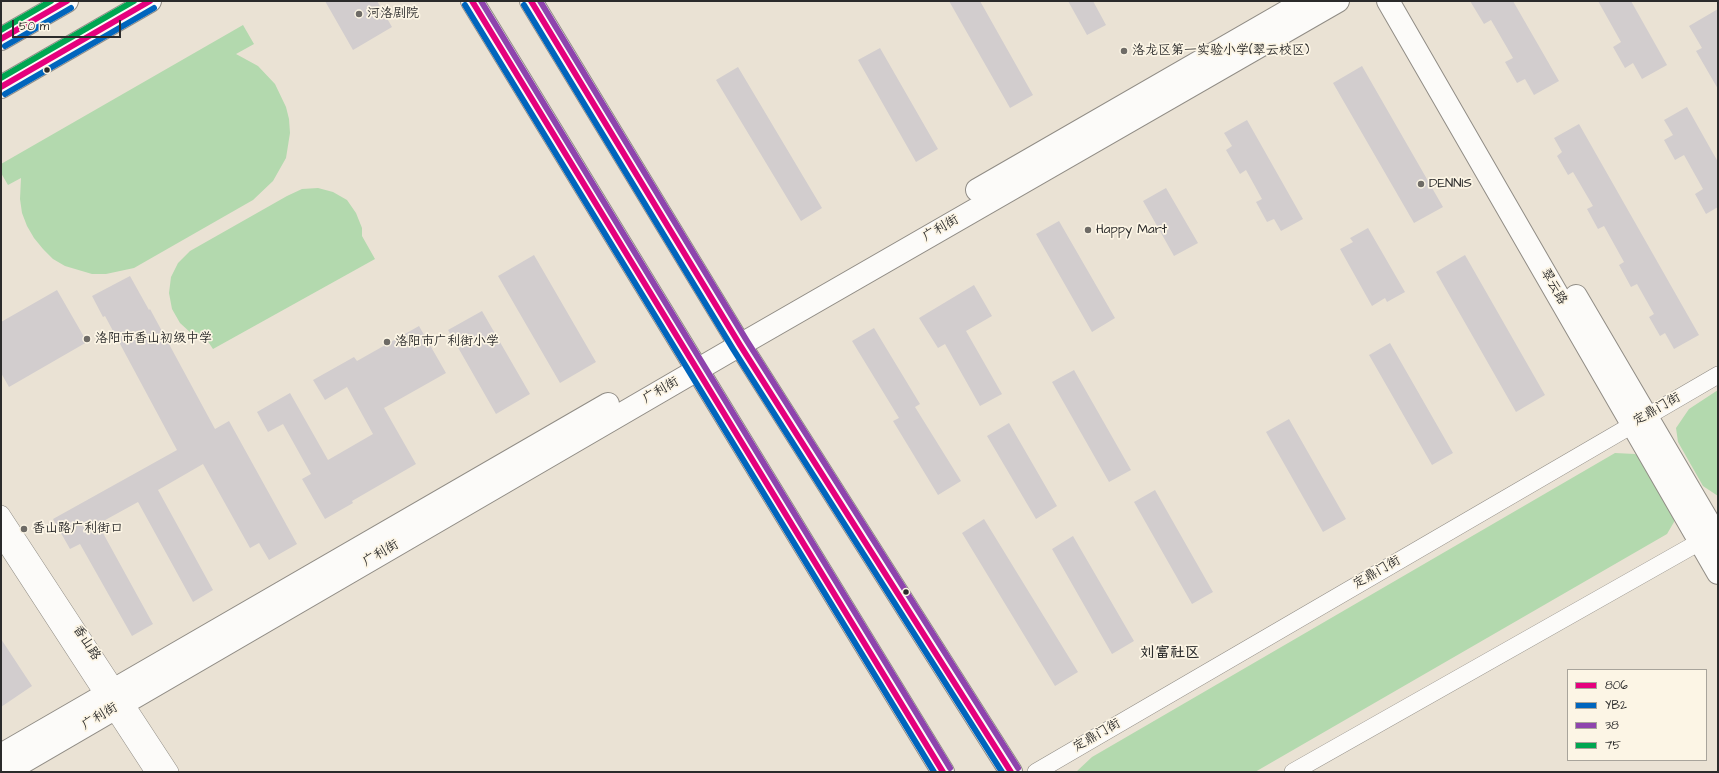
<!DOCTYPE html>
<meta charset="utf-8">
<style>
body{margin:0}
#map{position:relative;width:1719px;height:773px;overflow:hidden;background:#eae2d4;font-family:"Architects Daughter",sans-serif}
canvas{display:block}
.frame{position:absolute;inset:0;border:2px solid #2b2b2b;pointer-events:none}
.legend{position:absolute;left:1567px;top:669px;width:140px;height:92px;box-sizing:border-box;background:#fcf5e5;border:1px solid #a8a49b;margin:0;padding:5px 7px;list-style:none;font-size:12px;color:#2b2b2b}
.legend li{display:flex;align-items:center;gap:8px;height:20px}
.legend b{width:20px;border:1px solid #a8a49b}
.scale{position:absolute;left:12px;top:20px;width:109px;height:18px;box-sizing:border-box;border:2px solid #2b2b2b;border-top:0;padding-left:5px;font-size:12px;line-height:14px;white-space:nowrap;color:#2b2b2b;-webkit-text-stroke:3px #fcf5e5;paint-order:stroke}
</style>
<div id="map">
<canvas width="1719" height="773"></canvas>
<div class="frame"></div>
<ul class="legend">
<li><b style="height:5px;background:#e5007d"></b>806</li>
<li><b style="height:5px;background:#0065bd"></b>YB2</li>
<li><b style="height:5px;background:#8e44ad"></b>38</li>
<li><b style="height:5px;background:#00a651"></b>75</li>
</ul>
<div class="scale">50 m</div>
</div>
<script>
const g = document.querySelector('canvas').getContext('2d');
g.lineJoin = 'round';
function paint(path, color) {
  g.fillStyle = color;
  g.fill(path, 'evenodd');
}
function shape(rows) {
  const path = new Path2D();
  for (const r of rows) {
    path.moveTo(r[0], r[1]);
    for (let i = 2; i < r.length; i += 2) path.lineTo(r[i], r[i + 1]);
  }
  return path;
}
function trace(path, color, width, dash) {
  g.strokeStyle = color;
  g.lineWidth = width;
  g.lineCap = dash ? 'butt' : 'round';
  g.setLineDash(dash || []);
  g.stroke(path);
}
function write(font, color, halo, rows, align = 'center') {
  g.font = font + ' "Architects Daughter","LXGW WenKai TC",sans-serif';
  g.lineWidth = 3.5;
  g.setLineDash([]);
  g.textBaseline = 'middle';
  g.strokeStyle = halo;
  g.fillStyle = color;
  for (const [text, x, y, turn = 0] of rows) {
    g.save();
    g.translate(x, y);
    g.rotate((+turn || 0) * Math.PI / 180);
    g.textAlign = isNaN(turn) ? turn : align;
    if (halo) g.strokeText(text, 0, 0);
    g.fillText(text, 0, 0);
    g.restore();
  }
}
const green = shape([
 [243,25,254,44,236,54,258,66,275,84,286,107,289,119,290,133,286,158,273,181,253,200,134,268,106,274,92,274,65,266,53,259,43,249,34,238,27,226,22,213,20,199,21,178,8,185,1,173,1,164],
 [318,188,333,192,347,200,356,213,362,228,362,236,375,259,213,349,207,340,192,334,180,323,172,309,169,293,171,277,178,263,190,251,287,196,302,189],
 [1718,390,1718,496,1703,486,1678,442,1676,428,1689,409],
 [1615,453,1635,454,1648,463,1674,507,1674,522,1667,534,1255,772,1076,772,1092,757]
]);
const building = shape([
 [325,1,377,1,392,27,353,50],
 [949,1,980,1,1033,95,1010,108],
 [1068,1,1093,1,1106,25,1087,35],
 [1470,1,1513,1,1559,81,1534,95,1525,79,1517,83,1505,62,1513,58,1491,20,1484,24],
 [1598,1,1631,1,1667,65,1642,79,1633,63,1625,68,1613,47,1621,42],
 [1718,9,1718,89,1696,51,1702,48,1689,26],
 [880,48,938,149,916,162,858,60],
 [1362,66,1443,207,1414,223,1333,83],
 [738,67,822,208,801,221,716,80],
 [1687,107,1718,162,1718,207,1706,214,1695,194,1703,189,1684,155,1675,160,1664,140,1673,135,1664,120],
 [1247,120,1303,219,1281,231,1274,219,1267,222,1256,202,1262,199,1246,170,1240,174,1226,150,1232,146,1224,133],
 [1579,124,1699,335,1674,349,1665,333,1660,336,1649,317,1654,314,1637,284,1631,287,1619,265,1624,262,1604,226,1598,229,1587,209,1593,206,1573,172,1568,175,1557,156,1562,152,1554,138],
 [1166,188,1198,243,1174,256,1143,201],
 [1059,221,1115,318,1092,332,1036,234],
 [1368,228,1405,292,1387,302,1385,298,1372,306,1340,249,1353,242,1350,238],
 [534,255,596,362,560,383,498,276],
 [1465,255,1545,395,1516,412,1436,272],
 [130,276,149,310,150,309,215,429,229,421,297,544,269,560,259,543,250,548,203,464,158,490,213,590,193,602,138,502,98,524,153,624,132,636,80,544,70,549,53,519,177,450,105,316,103,317,92,296],
 [974,285,992,316,966,331,1002,394,980,406,945,344,938,348,919,318],
 [57,290,87,342,9,387,1,373,1,322],
 [482,311,530,394,496,414,448,330],
 [419,326,446,373,384,408,416,464,352,501,353,503,325,519,302,479,311,474,283,424,268,432,257,412,290,393,328,460,373,434,347,387,325,400,313,380,354,357,357,361],
 [874,328,920,404,915,407,961,481,938,495,893,421,899,418,852,341],
 [1390,343,1453,453,1432,465,1369,355],
 [1074,370,1131,470,1109,482,1052,382],
 [1289,419,1346,519,1323,532,1266,432],
 [1009,423,1057,506,1036,519,987,436],
 [1155,490,1213,592,1192,604,1134,502],
 [984,519,1078,672,1055,686,962,533],
 [1073,536,1134,641,1112,654,1052,549],
 [1,639,32,686,1,707]
]);
const minor = shape([
 [1,514,170,772],
 [1,537,154,772],
 [1036,772,1718,375],
 [1293,772,1710,536]
]);
const tertiary = shape([
 [1388,1,1718,573],
 [977,190,1305,1],
 [1576,296,1718,538],
 [1,755,608,404],
 [6,772,740,345,1338,1]
]);
const secondary = shape([
 [1,39,67,1],
 [1,87,150,1]
]);
const primary = shape([
 [472,1,943,772],
 [531,1,740,345,1011,772]
]);
const bus1 = shape([
 [472,1,943,772],
 [531,1,740,345,1011,772],
 [1,39,67,1],
 [1,87,150,1]
]);
const bus2 = shape([
 [465,5,934,772],
 [524,5,733,349,1002,772],
 [5,46,71,8],
 [5,94,154,8]
]);
const bus3 = shape([
 [481,1,950,768],
 [540,1,747,341,1018,768]
]);
const bus4 = shape([
 [1,30,51,1],
 [1,78,134,1]
]);
const markers = [
 [359,14,4,"#6e6b66"],
 [1124,51,4,"#6e6b66"],
 [47,70,3.5,"#2b2b2b"],
 [1421,184,4,"#6e6b66"],
 [1088,230,4,"#6e6b66"],
 [87,339,4,"#6e6b66"],
 [387,342,4,"#6e6b66"],
 [24,529,4,"#6e6b66"],
 [906,592,3.5,"#2b2b2b"]
];
const poiNames = [
 ["河洛剧院",367,14],
 ["洛龙区第一实验小学(翠云校区)",1132,51],
 ["DENNIS",1429,184],
 ["Happy Mart",1096,230],
 ["洛阳市香山初级中学",95,339],
 ["洛阳市广利街小学",395,342],
 ["香山路广利街口",32,529]
];
const streetNames = [
 ["广利街",941,229,-30],
 ["翠云路",1553,287,60],
 ["广利街",661,391,-30],
 ["定鼎门街",1657,410,-30],
 ["广利街",381,554,-30],
 ["定鼎门街",1377,573,-30],
 ["香山路",86,643,57],
 ["广利街",100,717,-31],
 ["定鼎门街",1097,736,-30]
];
const quarterNames = [
 ["刘富社区",1170,654]
];
paint(green, '#b3d9ae');
paint(building, '#d2cdce');
trace(minor, '#908c85', 18);
trace(tertiary, '#908c85', 24);
trace(secondary, '#908c85', 24);
trace(primary, '#908c85', 24);
trace(minor, '#fcfbf9', 17);
trace(tertiary, '#fcfbf9', 22);
trace(secondary, '#fcfbf9', 22);
trace(primary, '#fcfbf9', 22);
trace(bus1, '#e5007d', 6);
trace(bus2, '#0065bd', 6);
trace(bus3, '#8e44ad', 6);
trace(bus4, '#00a651', 6);
for (const [x, y, r, color] of markers) {
  const dot = new Path2D();
  dot.arc(x, y, r, 0, 2 * Math.PI);
  g.fillStyle = color;
  g.fill(dot);
  trace(dot, '#fcf5e5', 1.5);
}
write('13px', '#2b2b2b', '#fcf5e5', poiNames, 'left');
write('13px', '#2b2b2b', '#fcf5e5', streetNames);
write('bold 15px', '#2b2b2b', '#fcf5e5', quarterNames);
</script>
